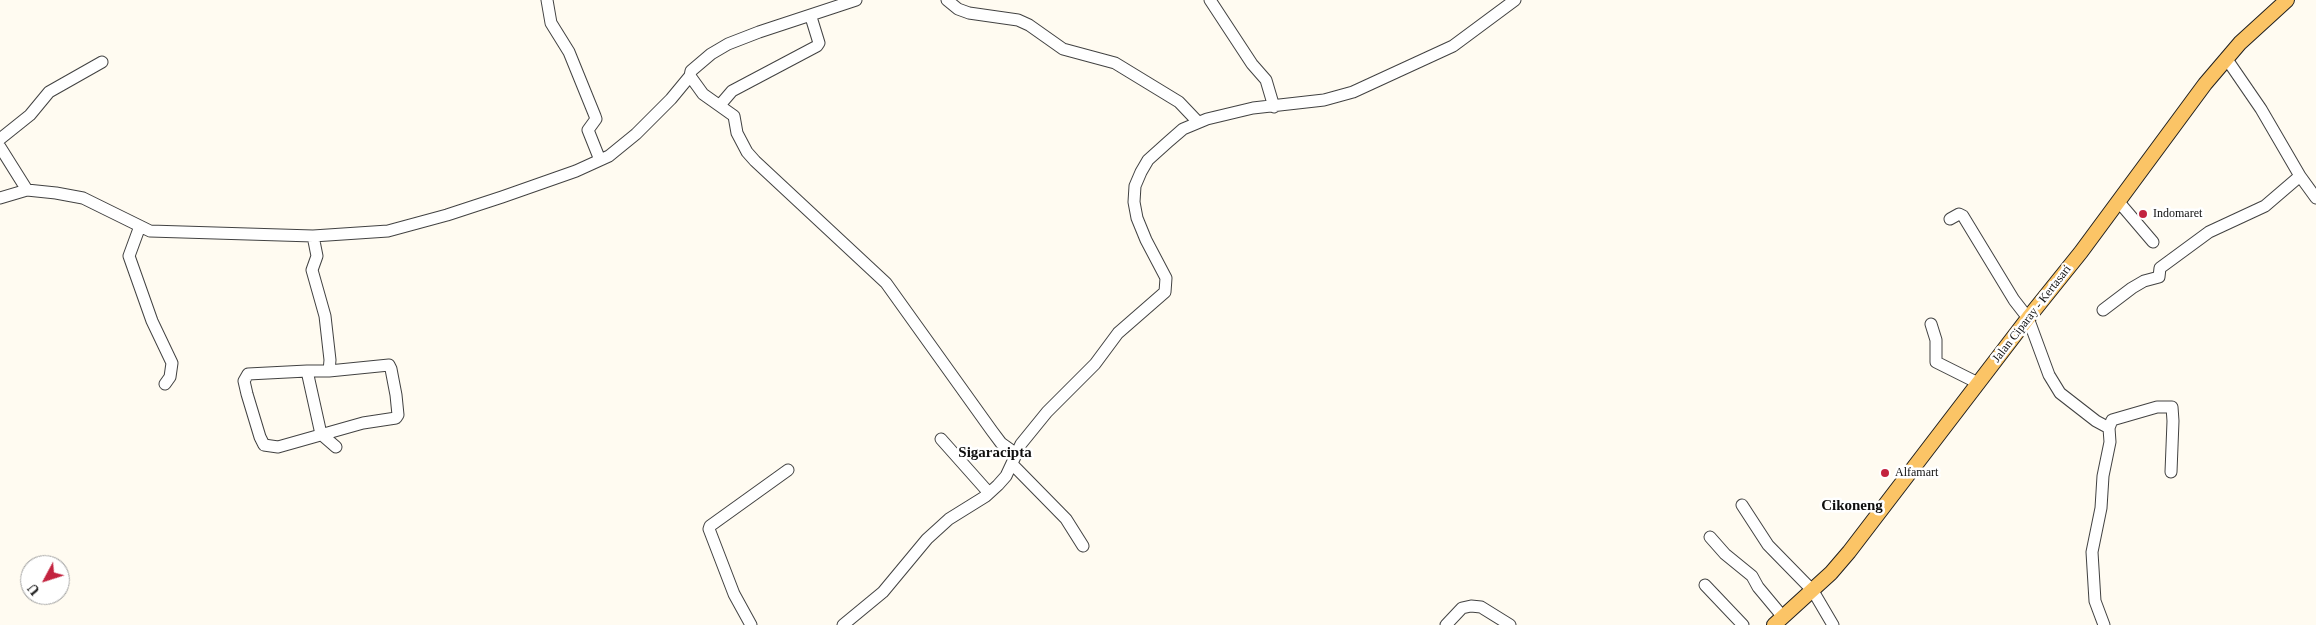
<!DOCTYPE html>
<style>
body{margin:0}
#map{position:relative;width:2316px;height:625px;overflow:hidden;background:#fffbf1;font-family:Georgia,serif}
canvas{display:block}
.north{position:absolute;left:20px;top:555px;width:50px;height:50px;box-sizing:border-box;background:#fff;border:1px solid #9f9f9f;border-radius:50%;rotate:230deg;font-size:14px;font-weight:700;line-height:20px;text-align:center;color:#0f0f0f}
.north::after{content:'';display:block;margin:auto;width:18px;height:22px;background:#c3233f;clip-path:polygon(50% 0,100% 100%,50% 72%,0 100%)}
</style>
<div id="map">
<canvas width="2316" height="625"></canvas>
<div class="north">U</div>
</div>
<script>
const g = document.querySelector('canvas').getContext('2d');
g.lineJoin = 'round';
function shape(rows) {
  const path = new Path2D();
  for (const r of rows) {
    path.moveTo(r[0], r[1]);
    for (let i = 2; i < r.length; i += 2) path.lineTo(r[i], r[i + 1]);
  }
  return path;
}
function trace(path, color, width, dash) {
  g.strokeStyle = color;
  g.lineWidth = width;
  g.lineCap = dash ? 'butt' : 'round';
  g.setLineDash(dash || []);
  g.stroke(path);
}
function write(font, color, halo, rows, align = 'center') {
  g.font = font + ' Georgia,serif';
  g.lineWidth = 5;
  g.setLineDash([]);
  g.textBaseline = 'middle';
  g.strokeStyle = halo;
  g.fillStyle = color;
  for (const [text, x, y, turn = 0] of rows) {
    g.save();
    g.translate(x, y);
    g.rotate((+turn || 0) * Math.PI / 180);
    g.textAlign = isNaN(turn) ? turn : align;
    if (halo) g.strokeText(text, 0, 0);
    g.fillText(text, 0, 0);
    g.restore();
  }
}
const minor = shape([
 [547,0,551,23,569,52,595,116,596,119,588,130,600,160],
 [947,0,958,9,969,13,1018,20,1029,25,1063,49,1115,63,1179,102,1198,122],
 [1210,0,1252,64,1266,80,1274,107],
 [690,76,703,94,734,116,737,133,747,152,755,161,886,283,992,431,1001,443,1015,453],
 [720,105,732,91,817,46,819,43,811,17],
 [0,139,30,115,49,92,102,62],
 [0,147,27,190],
 [2300,176,2316,198],
 [0,198,27,190,56,193,83,198,150,231,313,236,388,231,447,215,502,197,576,171,609,156,636,134,671,99,690,76,691,71,711,54,728,44,759,32,856,0],
 [2118,201,2153,242],
 [1950,219,1959,214,1963,216,2014,300,2028,318,2049,375,2060,393,2096,421,2109,428],
 [140,226,129,256,152,321,172,363,170,377,165,384],
 [313,236,317,256,312,270,325,316,330,360,329,371,307,371,321,434,336,447],
 [2103,310,2132,288,2144,281,2159,277,2160,268,2209,232,2265,206,2300,176,2261,109,2226,58],
 [1931,324,1936,340,1936,362,1978,383],
 [307,371,248,374,244,381,247,394,260,437,264,445,278,447,363,423,396,418,398,415,396,395,391,369,389,365,329,371],
 [941,439,989,493],
 [1012,464,1066,519,1083,546],
 [1742,505,1768,545,1813,591,1833,625],
 [1710,537,1725,554,1752,576,1758,587,1783,617],
 [1705,585,1743,625],
 [751,625,734,594,709,529,710,526,788,470],
 [843,625,883,592,927,539,949,519,986,496,998,485,1006,476,1021,444,1047,412,1095,364,1118,333,1165,292,1166,278,1146,240,1137,218,1134,202,1135,186,1141,172,1148,160,1168,142,1183,129,1207,119,1253,108,1324,100,1353,92,1453,46,1515,0],
 [1446,625,1462,608,1471,606,1481,607,1510,625],
 [2104,625,2095,601,2092,552,2101,508,2103,476,2110,442,2109,428,2112,420,2157,407,2172,407,2173,421,2171,472]
]);
const major = shape([
 [1774,625,1831,573,1849,552,2028,318,2081,252,2205,84,2240,43,2287,0]
]);
const markers = [
 [2143,214,5,"#c3233f"],
 [1885,473,5,"#c3233f"]
];
const poiNames = [
 ["Indomaret",2153,214],
 ["Alfamart",1895,473]
];
const streetNames = [
 ["Jalan Ciparay - Kertasari",2032,314,-52]
];
const quarterNames = [
 ["Sigaracipta",995,453],
 ["Cikoneng",1852,506]
];
trace(minor, '#424242', 13);
trace(major, '#202020', 16);
trace(minor, '#fff', 11);
trace(major, '#fbc466', 14);
for (const [x, y, r, color] of markers) {
  const dot = new Path2D();
  dot.arc(x, y, r, 0, 2 * Math.PI);
  g.fillStyle = color;
  g.fill(dot);
  trace(dot, '#fff', 2);
}
write('12px', '#0f0f0f', '#fff', poiNames, 'left');
write('12px', '#0f0f0f', '#fff', streetNames);
write('bold 15px', '#0f0f0f', '#fff', quarterNames);
</script>
